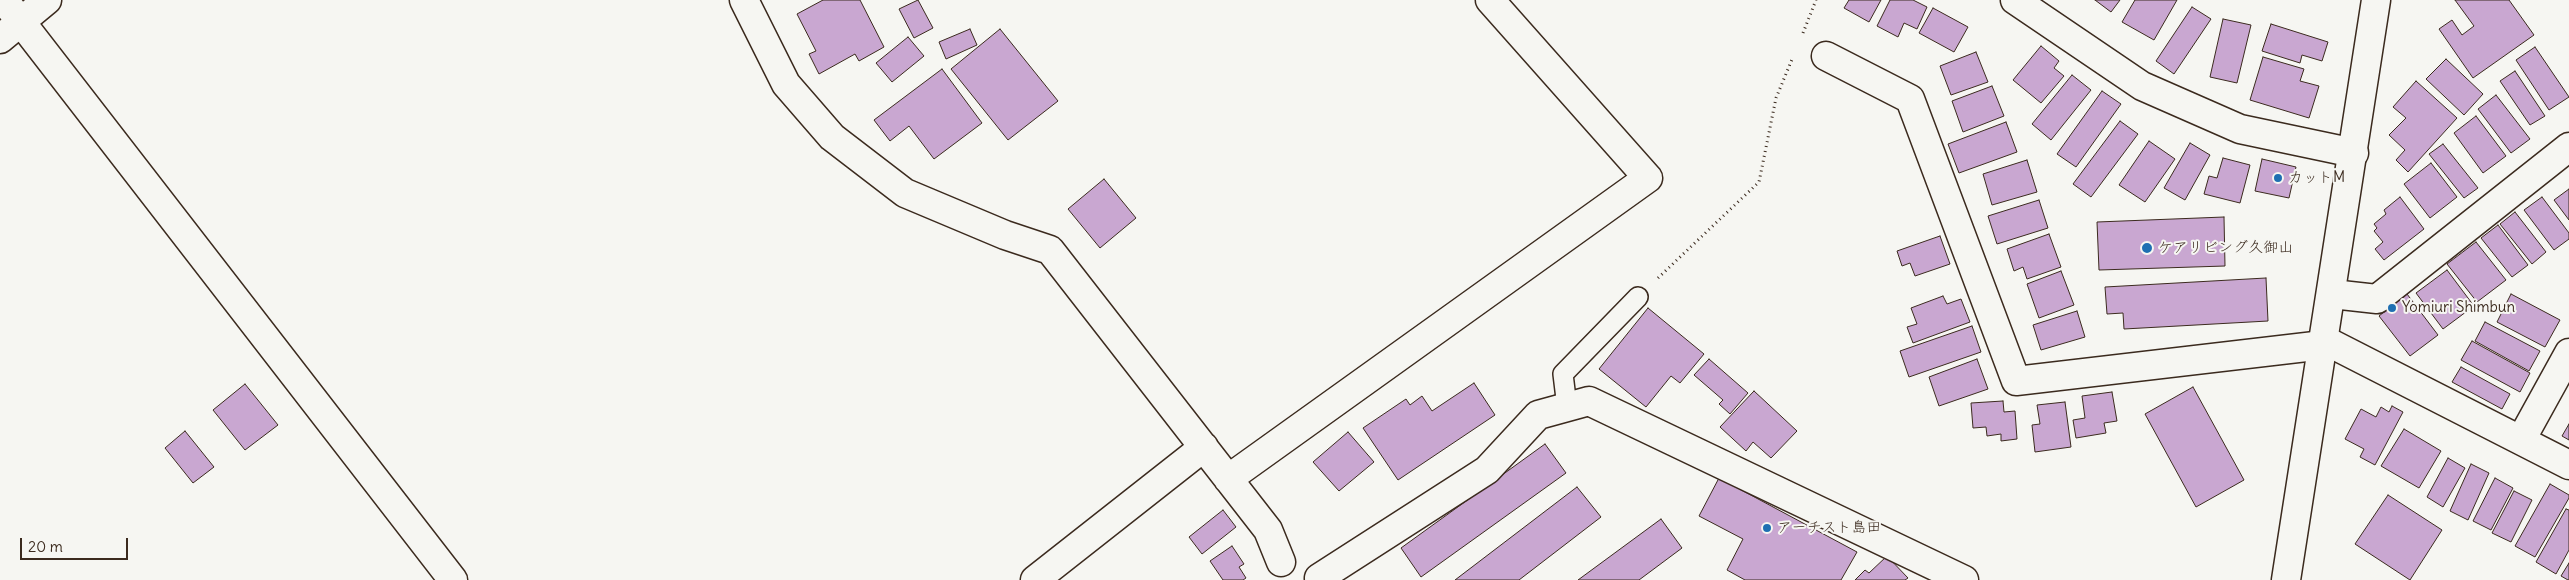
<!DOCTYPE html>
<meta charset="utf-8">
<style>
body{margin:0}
#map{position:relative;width:2569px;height:580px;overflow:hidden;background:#f6f6f2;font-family:Delius,sans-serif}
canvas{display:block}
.scale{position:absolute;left:20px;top:538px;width:108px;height:22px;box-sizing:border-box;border:2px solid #3b2a1e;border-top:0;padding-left:6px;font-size:15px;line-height:18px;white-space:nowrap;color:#3b2a1e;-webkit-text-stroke:4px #f6f6f2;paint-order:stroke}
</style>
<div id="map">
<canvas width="2569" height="580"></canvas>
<div class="scale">20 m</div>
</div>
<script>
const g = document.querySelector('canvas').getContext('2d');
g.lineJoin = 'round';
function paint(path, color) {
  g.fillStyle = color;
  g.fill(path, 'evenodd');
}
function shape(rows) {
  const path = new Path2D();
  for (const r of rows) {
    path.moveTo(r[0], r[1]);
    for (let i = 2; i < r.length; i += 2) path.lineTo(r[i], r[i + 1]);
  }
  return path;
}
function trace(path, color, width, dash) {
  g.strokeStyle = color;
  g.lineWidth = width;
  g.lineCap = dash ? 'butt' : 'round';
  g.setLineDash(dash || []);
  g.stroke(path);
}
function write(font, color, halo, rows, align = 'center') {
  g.font = font + ' Delius,"Klee One",sans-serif';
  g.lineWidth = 4;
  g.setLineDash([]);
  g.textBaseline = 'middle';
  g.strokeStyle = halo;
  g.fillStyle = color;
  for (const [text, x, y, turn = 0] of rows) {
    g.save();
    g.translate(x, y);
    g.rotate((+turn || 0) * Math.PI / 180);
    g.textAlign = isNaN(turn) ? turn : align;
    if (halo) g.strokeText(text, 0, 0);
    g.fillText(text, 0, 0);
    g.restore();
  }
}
const building = shape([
 [823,0,860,0,884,47,859,61,855,54,819,74,809,54,816,51,797,14,823,0],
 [918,0,933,28,914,38,899,9,918,0],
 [1849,0,1881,0,1869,22,1844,8,1849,0],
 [1890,0,1913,0,1927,7,1917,29,1904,23,1898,37,1877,26,1890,0],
 [2095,0,2120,0,2111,12,2095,0],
 [2135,0,2177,0,2154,40,2122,22,2135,0],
 [2455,0,2509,0,2534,35,2473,78,2439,29,2452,20,2462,35,2474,26,2455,0],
 [2192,7,2211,19,2174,74,2156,61,2192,7],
 [1933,8,1968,27,1954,52,1919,33,1933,8],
 [2223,19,2251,25,2237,83,2210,77,2223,19],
 [2271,24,2328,42,2322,61,2302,55,2300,63,2262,51,2271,24],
 [970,29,977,45,946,59,939,42,970,29],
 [1000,29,1058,101,1008,140,951,69,1000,29],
 [908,37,924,56,892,82,876,63,908,37],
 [2041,46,2059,61,2054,68,2064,76,2041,103,2013,80,2041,46],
 [2535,47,2569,97,2549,110,2516,60,2535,47],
 [1976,52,1988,82,1951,95,1940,66,1976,52],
 [2263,57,2304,69,2300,81,2319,86,2309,118,2250,100,2263,57],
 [2446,59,2483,94,2464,115,2426,79,2446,59],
 [942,69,982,123,934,159,909,126,890,141,874,120,942,69],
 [2515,71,2545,116,2530,125,2500,81,2515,71],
 [2072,75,2091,90,2051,140,2032,124,2072,75],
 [2416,81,2457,118,2408,172,2396,160,2405,150,2389,135,2406,118,2393,107,2416,81],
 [1992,86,2004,116,1963,132,1952,101,1992,86],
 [2102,91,2121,104,2076,167,2057,154,2102,91],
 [2496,95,2530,139,2511,153,2478,109,2496,95],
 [2476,116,2506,156,2483,173,2454,133,2476,116],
 [2120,121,2138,134,2091,197,2073,184,2120,121],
 [2006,122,2017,152,1959,173,1948,144,2006,122],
 [2149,141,2175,159,2145,202,2119,185,2149,141],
 [2190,143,2210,155,2185,200,2164,188,2190,143],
 [2443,144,2478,188,2464,198,2429,154,2443,144],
 [2223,158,2250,165,2240,203,2204,194,2209,176,2217,178,2223,158],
 [2262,159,2296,167,2289,198,2255,191,2262,159],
 [2027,160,2037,192,1992,205,1983,174,2027,160],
 [2431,163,2457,197,2430,218,2404,184,2431,163],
 [1104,179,1136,218,1100,248,1068,209,1104,179],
 [2569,189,2569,220,2554,200,2569,189],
 [2400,197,2424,229,2384,260,2375,249,2383,242,2374,231,2377,228,2374,224,2386,214,2384,210,2400,197],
 [2542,197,2569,233,2569,239,2554,250,2524,210,2542,197],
 [2039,200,2048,228,1997,244,1988,216,2039,200],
 [2515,212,2546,252,2532,264,2500,224,2515,212],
 [2224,217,2225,266,2099,270,2097,222,2224,217],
 [2498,225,2528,265,2512,277,2481,238,2498,225],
 [2049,234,2061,267,2027,279,2023,267,2014,271,2007,249,2049,234],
 [1940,236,1950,264,1915,276,1910,263,1902,266,1897,251,1940,236],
 [2476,242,2506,280,2477,302,2447,264,2476,242],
 [2447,270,2474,306,2443,329,2416,293,2447,270],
 [2061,271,2074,305,2039,318,2027,284,2061,271],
 [2266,278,2268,321,2124,329,2123,313,2107,314,2105,287,2266,278],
 [2407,294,2438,335,2410,356,2379,316,2407,294],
 [2511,294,2560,320,2545,347,2497,322,2511,294],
 [1943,296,1947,304,1961,299,1970,322,1913,343,1907,327,1917,324,1911,308,1943,296],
 [1648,308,1704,354,1680,383,1671,376,1646,407,1599,369,1648,308],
 [2077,311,2085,337,2041,350,2033,325,2077,311],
 [2485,322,2540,351,2529,371,2475,341,2485,322],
 [1972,326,1981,352,1909,377,1900,351,1972,326],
 [2472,341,2530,373,2520,392,2461,360,2472,341],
 [1709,359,1748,393,1730,414,1719,404,1723,400,1694,375,1709,359],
 [1977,359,1988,389,1939,406,1929,377,1977,359],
 [2461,367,2510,394,2502,409,2452,382,2461,367],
 [1474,383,1495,415,1398,480,1363,428,1406,399,1410,405,1422,396,1432,411,1474,383],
 [245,384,278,425,245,450,213,410,245,384],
 [2193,387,2244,480,2196,507,2145,414,2193,387],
 [1754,391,1797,431,1771,458,1753,442,1746,451,1720,427,1754,391],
 [2112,392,2117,421,2104,423,2106,433,2076,438,2073,420,2085,418,2082,396,2112,392],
 [2003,401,2004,412,2015,411,2017,439,2001,441,2001,434,1987,436,1986,427,1973,428,1971,403,2003,401],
 [2065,402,2071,447,2035,452,2032,425,2040,424,2037,405,2065,402],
 [2392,406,2403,412,2375,465,2360,457,2364,449,2345,439,2361,409,2376,417,2381,407,2389,412,2392,406],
 [2569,424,2569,440,2562,436,2569,424],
 [2404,429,2441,451,2419,488,2381,466,2404,429],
 [185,431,214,467,193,483,165,448,185,431],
 [1348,432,1374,462,1339,491,1313,462,1348,432],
 [1545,444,1566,473,1421,577,1401,548,1545,444],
 [2448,458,2465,468,2443,507,2427,497,2448,458],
 [2471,464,2489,473,2468,520,2450,511,2471,464],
 [1719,478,1857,552,1841,580,1745,580,1727,570,1743,539,1699,516,1719,478],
 [2495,478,2513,488,2491,530,2473,521,2495,478],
 [2550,484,2569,495,2569,498,2535,557,2515,546,2550,484],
 [1577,487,1601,517,1519,580,1455,580,1577,487],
 [2514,491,2532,500,2511,542,2492,533,2514,491],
 [2388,495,2442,530,2410,580,2355,544,2388,495],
 [2566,509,2569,510,2569,550,2556,574,2536,562,2566,509],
 [1223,510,1236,527,1202,554,1189,537,1223,510],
 [1661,519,1682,548,1639,580,1578,580,1661,519],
 [1232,546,1244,564,1239,567,1246,578,1243,580,1223,580,1210,561,1232,546],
 [1887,556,1908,578,1905,580,1855,580,1865,570,1869,573,1887,556],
 [2569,563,2569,580,2568,580,2561,576,2569,563]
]);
const path = shape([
 [1803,33,1816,0],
 [1658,278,1759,182,1776,98,1793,57]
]);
const service = shape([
 [1567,407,1563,374,1638,297]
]);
const minor = shape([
 [4,0,453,580],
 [744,0,786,84,832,137,905,193,1005,235,1050,250,1268,530,1281,562],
 [2015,0,2142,86,2240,129,2354,153],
 [0,39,47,0],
 [1826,56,1910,99,2016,381,2332,344,2569,465],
 [2332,294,2377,299,2569,147],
 [2521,440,2569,353],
 [1228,479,1648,178,1490,0],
 [1319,578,1487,470,1538,415,1589,401,1964,580],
 [1035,580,1204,447]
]);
const tertiary = shape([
 [2286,580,2376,0]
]);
const markers = [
 [2278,178,5,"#1f6fb2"],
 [2147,248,6,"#1f6fb2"],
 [2392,308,5,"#1f6fb2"],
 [1767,528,5,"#1f6fb2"]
];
const poiNames = [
 ["カットM",2288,178],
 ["ケアリビング久御山",2158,248],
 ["Yomiuri Shimbun",2402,308],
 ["アーチスト島田",1777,528]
];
paint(building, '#c9a7d1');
trace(building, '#3b2a1e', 1);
trace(service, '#3b2a1e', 22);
trace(minor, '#3b2a1e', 31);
trace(tertiary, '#3b2a1e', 31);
trace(path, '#3b2a1e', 3, [1, 4]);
trace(service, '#f6f6f2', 19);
trace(minor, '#f6f6f2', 28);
trace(tertiary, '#f6f6f2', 28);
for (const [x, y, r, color] of markers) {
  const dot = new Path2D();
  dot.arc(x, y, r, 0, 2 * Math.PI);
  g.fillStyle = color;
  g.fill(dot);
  trace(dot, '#f6f6f2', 2);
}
write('15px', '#3b2a1e', '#f6f6f2', poiNames, 'left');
</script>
